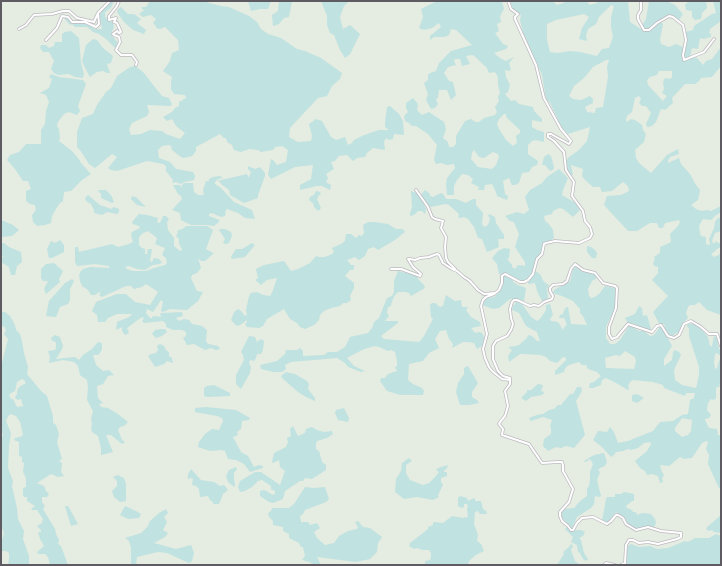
<!DOCTYPE html>
<style>
body{margin:0}
#map{position:relative;width:722px;height:566px;overflow:hidden;background:#e5ece2;font-family:Poppins,sans-serif}
canvas{display:block}
.frame{position:absolute;inset:0;border:2px solid #5e5b62;pointer-events:none}
</style>
<div id="map">
<canvas width="722" height="566"></canvas>
<div class="frame"></div>
</div>
<script>
const g = document.querySelector('canvas').getContext('2d');
g.lineJoin = 'round';
function paint(path, color) {
  g.fillStyle = color;
  g.fill(path, 'evenodd');
}
function shape(rows) {
  const path = new Path2D();
  for (const r of rows) {
    path.moveTo(r[0], r[1]);
    for (let i = 2; i < r.length; i += 2) path.lineTo(r[i], r[i + 1]);
  }
  return path;
}
function trace(path, color, width, dash) {
  g.strokeStyle = color;
  g.lineWidth = width;
  g.lineCap = dash ? 'butt' : 'round';
  g.setLineDash(dash || []);
  g.stroke(path);
}
const green = shape([
 [111,1,114,1,111,8,105,12,105,17,108,19,110,22,112,21,114,27,111,34,118,43,115,48,106,39,99,34,93,32,87,27,75,27,72,24,70,25,63,17,68,17,71,22,74,23,85,23,95,29,102,29,99,12],
 [150,1,202,1,221,6,229,7,249,16,257,22,261,29,268,34,281,38,297,49,305,51,321,58,342,73,340,79,332,86,327,96,318,98,290,128,289,137,298,142,311,141,312,136,309,124,316,119,322,121,331,137,336,140,345,137,348,145,352,143,354,140,364,135,379,130,389,130,385,127,385,122,387,107,390,106,399,114,403,121,404,135,394,134,393,139,389,140,386,138,384,142,385,150,373,148,367,153,365,157,357,158,353,161,347,155,339,156,335,161,331,162,334,169,326,174,328,178,326,182,331,185,330,190,322,186,317,186,300,190,300,185,311,179,313,165,295,167,271,179,268,175,271,159,273,160,277,165,286,162,288,150,282,146,275,147,273,150,261,152,258,150,249,149,241,152,234,150,232,145,227,142,226,138,224,138,220,134,196,147,196,151,192,156,184,158,181,157,172,150,171,146,169,145,162,146,158,150,159,158,170,162,176,169,193,172,195,176,194,180,184,182,181,184,176,182,172,183,173,180,166,171,166,166,163,164,147,161,117,171,111,170,108,168,117,157,112,154,95,168,89,164,80,150,77,147,77,132,82,118,93,114,97,105,106,92,111,88,117,76,130,67,135,66,143,72,162,96,169,98,172,104,171,106,147,105,149,112,147,116,132,123,129,129,131,135,141,134,150,130,162,131,166,134,180,139,185,133,176,126,172,119,167,121,163,117,172,112,175,108,179,106,179,102,186,98,185,95,174,94,171,89,171,82,172,77,163,71,170,61,172,53,179,50,178,40,165,27,160,29,156,28,156,26,153,23,156,19,151,15,143,17,139,14,143,11,145,11,142,9,142,7,146,7],
 [248,1,271,1,268,9,260,9,251,11],
 [279,1,292,1,289,17,284,18,279,24,273,26,272,15,278,11],
 [321,1,349,1,344,6,340,17,343,29,350,25,360,34,350,54,345,58,340,50,334,35,330,33,327,25,327,16],
 [437,1,502,1,504,9,500,16,501,22,497,24,499,31,495,33,503,44,508,46,506,49,494,53,500,58,506,61,514,57,509,63,511,70,509,71,505,70,506,77,510,85,508,92,505,94,511,101,515,100,519,104,533,107,534,111,542,119,542,122,532,120,532,127,537,130,544,132,544,142,536,140,532,141,528,145,528,154,538,161,537,165,532,167,529,172,522,173,519,183,515,185,512,185,509,178,503,181,505,194,508,196,507,200,497,196,496,192,492,184,485,185,484,190,478,190,479,187,471,183,473,179,468,175,462,174,457,180,454,186,454,195,447,195,446,184,447,178,455,168,454,164,447,165,441,163,436,164,434,160,437,145,428,134,416,126,412,126,409,123,405,121,404,116,408,112,406,108,406,103,413,98,418,104,417,110,422,115,429,112,444,122,446,129,443,138,448,142,449,147,453,147,456,144,456,136,465,121,471,119,475,122,479,122,484,118,495,115,497,112,495,107,499,101,498,97,500,93,498,85,498,77,495,72,489,73,487,68,473,55,466,56,470,64,462,66,460,59,455,59,454,61,456,65,448,67,444,73,449,81,453,82,456,95,451,100,447,90,439,90,438,97,436,100,438,104,435,108,431,109,426,100,428,94,424,83,428,80,428,75,430,73,436,71,439,63,451,51,472,45,456,30,451,29,449,35,444,37,434,37,430,40,430,36,441,27,439,23,432,28,424,30,419,28,423,17,421,9],
 [504,114,506,114,506,117,520,130,520,133,516,136,517,143,513,146,506,140,499,129,497,124,499,119],
 [474,150,479,157,484,158,493,152,498,154,499,157,496,165,492,169,478,167,471,159,472,153],
 [510,1,552,1,557,5,566,2,586,1,590,5,597,3,597,1,628,1,630,22,641,29,642,25,646,19,649,1,667,1,675,5,683,14,677,23,672,15,668,15,660,21,663,24,660,40,661,44,669,47,676,44,683,47,685,45,685,32,693,30,694,26,712,14,716,13,713,1,721,1,721,21,710,29,709,33,711,34,711,37,704,39,700,38,698,49,692,48,690,57,686,60,693,57,697,58,703,65,706,61,712,59,721,47,721,66,712,77,701,78,699,81,695,84,685,84,672,98,673,103,665,110,661,109,656,122,652,126,647,127,646,124,651,113,646,106,642,106,639,103,641,99,639,96,635,98,632,112,627,116,626,120,627,122,631,119,635,120,642,125,643,130,646,134,644,142,635,150,636,158,639,163,651,173,667,155,678,149,679,154,670,157,668,161,668,163,679,158,681,164,690,174,696,185,700,190,698,200,691,205,696,209,702,211,707,210,711,211,721,206,721,212,715,216,711,220,703,219,699,226,700,233,701,236,706,237,706,244,709,245,710,244,709,239,714,228,715,222,717,219,721,217,721,231,715,233,712,241,714,244,716,241,718,243,721,243,721,247,717,249,714,252,711,254,714,257,719,255,721,252,721,315,707,310,699,302,695,305,690,305,688,307,686,313,688,318,682,324,679,333,676,333,672,337,667,335,664,324,660,325,653,312,668,296,652,280,658,273,658,267,654,266,653,263,655,259,654,257,660,253,660,247,671,242,670,234,678,226,680,222,679,220,665,223,663,228,659,228,657,223,650,223,637,231,628,231,604,205,607,196,621,195,629,191,628,186,623,182,612,191,602,192,600,187,593,187,585,180,582,176,583,169,571,165,573,175,571,175,567,171,566,161,569,157,579,150,587,141,590,127,568,134,562,128,550,103,546,99,542,75,523,33,520,20,521,15,513,9],
 [611,5,614,6,611,17,611,27,613,37,609,48,602,49,597,56,580,52,570,51,558,53,550,52,547,40,547,24,556,20,584,14,589,17,582,28,579,39,587,41,586,36,588,29,596,24,599,17],
 [606,60,609,60,607,67,608,77,603,107,596,108,595,113,587,112,585,107,593,103,593,99,590,96,581,100,573,99,569,96,574,86,584,78,593,67],
 [659,71,672,71,672,77,670,79,665,78,663,82,664,89,662,93,667,96,663,101,648,85,647,80,650,77,657,75],
 [689,1,706,1,707,8,702,13,701,19,695,20,692,17,692,11,686,10,685,5],
 [121,7,128,14,134,14,141,19,137,23,146,30,144,34,133,30,124,22,117,12,118,9],
 [71,31,79,38,81,63,84,74,83,78,75,77,69,74,58,75,54,73,51,69,54,61,49,52,43,52,40,48,41,45,46,45,49,48,54,46,55,42,62,42,62,34,65,32],
 [93,39,97,40,103,48,113,56,111,63,107,64,110,73,107,73,103,71,97,72,90,77,84,66,82,61,86,45],
 [51,74,59,77,83,80,86,84,78,106,80,111,77,115,69,112,64,114,58,122,57,126,59,129,60,138,59,141,72,151,78,158,81,163,91,174,82,180,71,191,64,192,63,201,59,204,52,216,51,223,45,225,37,226,33,222,32,215,36,210,35,205,30,204,26,201,26,191,31,189,28,181,23,181,15,169,7,160,10,155,19,152,26,144,41,144,41,130,45,124,46,111,49,102,46,95,40,93,49,88,52,79,49,77],
 [548,154,551,156,554,167,553,170,550,171,545,165,542,165,544,157],
 [248,166,255,169,260,167,265,173,265,176,258,195,258,198,244,203,230,195,229,190,221,184,220,182,217,181,247,174,248,177,249,177,251,172,248,169],
 [559,169,568,178,563,190,562,195,574,202,580,210,573,217,563,209,559,208,553,211,552,214,544,216,545,221,549,224,553,230,554,238,544,244,542,252,537,258,531,275,526,281,520,281,507,273,503,273,502,275,499,274,497,264,492,258,498,251,504,248,510,249,509,258,507,259,512,265,512,267,515,269,518,265,525,266,525,262,515,247,519,234,516,227,514,222,510,221,505,216,517,212,524,214,529,210,525,197,530,190,542,183,547,177],
 [220,176,223,178,218,179,215,182,215,184,221,188,234,202,252,210,255,219,245,218,238,213,227,209,226,210,225,216,221,217,212,213,209,214,209,216,219,220,219,222,214,226,207,225,191,225,181,220,180,213,172,210,182,199,181,196,178,194,173,185,180,185,182,188,182,185,184,183,193,183,194,192,198,195,204,195,203,190,206,181,209,181,209,179,213,177],
 [100,190,106,190,111,195,114,202,112,203,101,198,101,194,98,191],
 [425,190,430,194,430,196,433,197,441,193,444,195,446,199,456,199,466,203,473,199,476,199,476,205,483,213,482,224,484,227,488,225,490,218,488,216,489,214,495,217,496,223,504,235,504,239,498,239,499,247,487,252,482,239,478,238,474,227,468,219,464,217,460,218,458,217,459,214,449,205,446,204,430,207,426,205,420,196],
 [316,191,320,192,321,194,319,195,317,199,321,208,318,211,314,207,313,203,309,200,310,197,314,195],
 [411,191,417,193,420,196,426,209,425,214,422,211,418,211,414,215,410,216,410,213,411,211,412,207],
 [88,195,100,205,111,209,114,207,119,209,119,212,117,214,107,212,102,215,94,213,94,210,91,204,86,201,85,198],
 [132,196,136,197,146,207,137,205,131,199],
 [139,214,147,215,158,218,157,222,160,223,163,216,166,216,169,219,167,222,168,230,174,238,174,246,180,251,182,250,179,243,179,239,176,236,178,233,177,231,184,228,186,226,207,226,213,230,206,249,213,253,213,254,205,261,201,261,198,258,201,268,197,273,192,275,191,278,197,291,203,292,198,301,187,310,170,309,163,312,161,311,163,302,161,300,153,312,147,309,146,313,150,318,152,318,153,316,162,317,160,315,161,313,182,312,183,316,176,318,179,321,184,319,189,320,192,324,202,326,207,330,206,341,208,344,218,346,220,349,216,350,211,348,205,350,194,344,187,345,183,338,186,336,186,332,182,330,173,330,166,327,166,324,163,321,144,323,142,321,144,318,142,317,127,328,129,333,125,335,122,331,122,327,116,330,117,322,129,317,132,314,117,314,108,318,105,322,98,322,97,315,92,311,96,302,117,294,126,294,135,302,150,305,158,292,146,284,142,287,134,289,131,286,126,286,102,297,99,295,101,293,99,292,95,295,91,295,88,290,82,286,80,281,79,275,81,271,83,269,90,267,109,268,109,266,95,264,77,266,75,262,75,247,78,247,79,252,112,244,118,247,129,244,133,242,131,235,132,232,140,228,139,226,133,224,132,222],
 [148,231,157,238,155,244,165,248,162,255,166,258,167,263,165,265,154,268,146,271,133,271,127,269,125,267,129,266,137,269,145,270,153,265,160,264,162,262,159,259,154,258,152,262,150,261,152,249,148,249,147,254,145,254,145,249,142,248,139,245,139,237,143,233],
 [1,220,13,225,19,230,12,236,1,237],
 [368,222,374,222,388,224,396,229,403,229,405,232,395,240,378,250,374,247,368,249,365,256,359,260,355,257,347,260,351,265,354,265,354,268,353,270,350,270,345,276,354,283,354,288,350,296,351,300,347,303,343,303,340,306,331,308,324,311,320,315,319,320,314,325,305,329,300,327,297,323,290,319,284,309,267,319,263,326,259,328,247,327,245,324,247,322,247,320,240,325,237,326,231,320,234,312,238,309,241,311,245,316,247,315,246,310,249,296,251,293,257,292,263,295,270,296,272,293,277,278,267,280,261,285,255,280,258,278,256,269,264,265,284,261,291,271,298,269,310,263,316,256,319,257,325,257,332,254,334,252,332,248,341,244,345,241,346,234,351,234,356,238,359,235,362,236,364,233,363,225],
 [220,229,225,229,231,232,232,236,229,243,225,244,223,243,225,239,219,230],
 [60,240,64,245,64,252,52,258,49,258,47,249,51,241,55,243],
 [1,243,4,243,9,247,21,252,22,262,17,266,15,275,11,275,9,267,1,262,3,256,1,253],
 [252,243,255,245,245,257,232,259,231,257,236,249,242,249],
 [587,246,591,247,595,250,597,253,596,258,592,258,587,252],
 [54,263,63,271,59,279,60,282,46,294,44,289,48,281,43,281,41,278,41,269,46,264],
 [575,267,582,270,595,274,597,278,592,281,588,289,589,296,591,298,595,297,600,293,605,286,615,288,615,308,606,327,606,338,610,344,615,344,620,340,629,326,631,326,639,331,644,331,650,336,654,335,660,327,662,327,672,346,664,359,664,366,672,360,673,352,675,350,679,352,681,355,674,370,675,380,682,385,696,388,699,375,699,367,689,336,689,329,687,326,688,324,694,324,702,330,708,337,710,346,712,346,714,336,717,338,719,349,721,350,721,355,719,355,717,353,715,354,714,363,715,368,717,369,719,361,721,359,721,383,719,384,720,386,716,388,716,398,714,400,711,399,708,403,707,410,711,415,709,418,705,419,705,420,709,428,717,429,718,435,721,436,721,489,719,488,708,464,709,455,706,449,708,442,706,441,702,443,692,458,684,459,680,457,669,466,660,465,662,472,664,475,662,478,663,482,660,483,658,476,652,474,647,475,645,471,640,468,635,461,647,451,651,444,650,442,644,443,638,448,631,450,628,449,623,451,616,452,614,455,611,457,602,447,593,440,598,431,607,432,610,427,614,432,618,443,628,441,653,431,660,422,673,421,682,415,688,414,690,400,694,398,695,393,686,393,685,396,664,388,663,385,653,382,633,380,630,382,628,386,629,388,628,390,616,383,606,378,602,380,601,385,593,388,589,388,590,383,594,382,601,376,597,372,588,369,586,365,582,365,579,362,569,365,565,368,564,372,555,375,555,371,566,360,566,358,563,357,557,363,550,361,546,357,541,355,523,354,520,354,509,362,508,356,512,350,508,347,516,346,519,345,527,338,528,335,532,336,537,341,540,341,537,332,526,326,519,313,512,310,513,306,517,301,522,304,531,317,537,321,540,319,546,310,546,305,550,304,553,315,550,319,551,321,558,322,563,330,565,326,567,325,564,318,559,318,560,315,563,314,565,308,568,307,571,324,587,325,583,316,580,313,580,309,573,301,562,296,553,293,554,290,570,281,573,269],
 [625,351,635,357,636,361,634,369,606,368,605,358,616,355,620,356],
 [682,418,692,420,691,431,688,435,682,437,675,431,675,428],
 [398,271,416,275,419,280,424,285,425,288,411,296,409,293,405,292,398,292,395,295,392,301,391,306,388,307,387,313,389,316,385,321,398,321,398,323,381,336,384,339,419,342,424,336,433,319,431,317,430,305,432,303,435,303,440,307,443,306,446,295,455,301,461,300,462,307,468,307,466,310,471,317,480,322,481,326,471,328,475,333,480,332,483,334,484,339,482,346,477,349,474,343,468,342,463,342,452,348,453,344,449,339,446,330,440,331,435,339,439,348,429,353,423,361,409,364,408,380,413,384,422,388,424,391,423,395,400,395,387,391,380,381,381,378,385,378,388,374,397,371,395,367,397,366,397,361,395,352,391,350,388,351,379,347,374,346,362,350,347,358,354,366,365,371,361,372,348,367,345,363,337,358,291,362,285,365,286,369,282,372,273,372,261,369,260,365,277,361,285,354,286,350,297,350,300,348,303,351,303,356,324,355,328,352,337,352,345,347,350,337,368,333,372,328,374,322,379,318,387,298,392,296,394,292,394,281],
 [535,271,540,274,544,282,549,285,547,289,548,299,542,301,537,291,535,283,528,284,528,282],
 [506,274,513,278,513,282,518,285,526,288,524,301,516,299,510,299,499,308,493,309,482,305,486,298,494,297,500,291,503,277],
 [72,279,74,281,70,289,70,300,68,304,60,307,56,317,46,316,49,301,65,283],
 [639,306,642,308,643,316,647,315,651,329,650,331,632,323,628,323,625,318,635,314],
 [1,312,5,312,10,316,15,325,16,330,20,334,22,341,24,353,28,367,27,374,41,391,47,396,53,416,53,423,56,425,59,434,57,442,62,459,59,461,62,463,61,472,64,476,58,477,51,474,37,483,44,486,46,491,49,494,47,497,42,497,42,502,45,506,43,509,55,529,56,534,59,540,58,544,61,546,68,565,50,565,48,557,45,554,38,554,37,552,44,546,40,539,38,532,41,532,41,530,37,526,42,523,43,519,37,510,32,510,31,509,35,506,27,501,27,497,24,497,23,495,23,488,26,487,26,478,23,472,24,463,22,462,22,457,19,456,19,442,14,440,15,438,20,437,23,435,20,422,16,416,11,414,8,416,6,421,11,433,9,446,8,468,13,481,12,486,17,508,18,519,24,531,23,539,29,556,29,565,8,565,9,559,9,553,6,551,1,551,1,544,4,533,1,525,1,439,3,435,1,429,1,367,8,339,4,334,6,330,4,326,1,327],
 [22,379,24,380,26,383,19,387,17,391,17,395,16,395,15,398,18,400,21,399,23,406,17,407,13,399,11,399,9,395,11,393,15,391,17,382],
 [161,329,165,329,167,332,162,336,156,338,152,334,155,330],
 [55,335,60,337,63,346,62,349,56,359,75,357,79,360,83,355,92,349,98,342,102,343,102,349,100,353,98,355,93,355,96,365,103,371,109,370,114,375,108,376,103,384,97,386,98,398,103,403,99,404,101,407,108,408,118,414,128,422,124,426,120,427,118,430,122,440,125,442,122,444,111,435,106,435,113,452,101,455,101,448,98,436,92,432,91,427,92,424,91,419,93,411,87,400,88,387,87,380,80,375,78,366,74,362,63,360,49,363,50,357,48,351,55,350,56,348,56,343,54,341,52,341,51,338],
 [249,336,255,337,257,342,261,339,264,341,263,350,261,354,257,354,256,358,254,361,250,360,249,363,251,367,250,373,241,389,236,384,236,375,244,360,243,355,241,352],
 [160,344,164,346,166,350,169,352,169,356,172,358,173,363,167,361,164,364,155,367,148,356,151,354,156,353,158,350,157,346],
 [468,366,478,383,472,392,472,397,477,400,479,403,469,405,460,405,456,392,458,383,464,374,464,368],
 [286,372,295,374,307,381,309,384,308,389,315,398,315,401,306,397,298,392,282,378,281,376],
 [538,384,543,385,541,392,543,391,544,393,542,395,531,397,526,401,521,398,527,392,527,390,531,390],
 [214,385,230,393,230,396,208,397,204,396,204,388,207,386],
 [577,387,581,387,582,390,581,393,576,401,585,435,574,448,566,446,561,448,556,447,548,451,543,446,544,439,551,434,551,428,550,426,552,420,543,417,531,421,529,418,537,415,543,414,549,410,554,409,558,405,561,405,570,394,573,394],
 [637,394,644,398,637,403,632,401,632,395],
 [206,407,236,410,250,418,249,420,242,421,241,429,237,432,238,435,233,437,241,452,248,456,254,467,259,465,263,466,263,468,250,472,244,464,236,460,228,459,225,451,221,450,210,451,198,447,199,442,205,434,212,429,219,430,223,421,222,418,217,416,195,412,195,408],
 [344,408,349,418,348,422,338,420,335,413,336,410],
 [293,426,298,436,305,433,306,429,312,427,317,430,324,432,332,431,333,434,327,438,317,441,316,444,316,449,319,451,322,462,326,465,326,470,312,479,305,478,303,481,300,481,285,491,283,499,273,503,269,502,260,496,260,491,264,490,273,495,275,494,275,491,271,489,271,486,262,480,258,481,252,487,245,491,240,492,238,487,240,481,255,472,261,472,280,485,285,471,280,467,279,460,273,463,272,462,274,453,286,447,288,442,287,438,291,436,290,429],
 [602,453,604,453,607,462,605,466,600,468,598,470,600,472,597,480,601,496,599,497,595,496,594,504,591,508,577,517,572,529,562,518,562,512,565,509,574,508,580,501,587,496,587,489,589,486,590,480,590,472,593,464,590,459,586,462,584,461,592,456,598,454,600,454],
 [409,458,412,461,406,465,406,473,410,480,423,485,429,483,436,476,439,472,436,470,438,468,448,465,447,468,444,471,444,472,447,472,447,476,441,478,441,482,443,485,438,495,439,497,433,500,417,497,404,499,395,492,396,479,401,471,402,463],
 [236,467,237,469,234,473,234,478,235,485,234,487,228,482,226,476,229,470],
 [191,469,201,480,214,482,220,486,224,485,228,490,223,494,219,504,213,504,213,502,210,500,208,496,200,497,199,489,196,486,192,485,193,479,191,478,188,479,188,474],
 [118,475,124,478,126,484,126,501,120,502,114,497,112,491,117,486,117,481,113,477],
 [305,487,314,488,325,487,329,499,326,502,305,510,303,514,300,516,301,522,308,522,310,525,317,523,320,528,314,532,317,538,325,545,334,543,339,536,348,531,357,529,358,527,355,522,358,521,363,527,370,528,382,537,378,543,377,552,370,559,356,562,317,557,321,565,313,565,310,562,302,560,305,556,303,547,301,547,299,543,289,538,289,534,283,531,283,527,273,525,273,521,269,517,268,513,271,511,272,508,289,508,294,504],
 [624,492,634,494,634,501,632,501,626,506,627,508,632,510,633,512,636,512,637,515,642,513,651,514,655,519,656,523,653,529,646,526,641,528,633,528,626,523,625,518,616,512,608,523,602,521,606,499,607,497,615,497,615,494,621,494],
 [460,496,467,498,468,501,474,498,475,499,475,501,481,501,483,509,486,511,487,514,480,514,478,511,475,512,474,524,478,535,477,541,481,544,484,551,476,555,470,560,467,565,425,565,425,561,430,560,431,557,431,553,429,550,423,550,416,548,414,549,409,546,410,543,428,529,428,527,433,525,433,523,434,522,443,523,452,516,463,518,468,517,467,510,468,506,467,504,464,504,464,507,461,508,458,506,458,498],
 [65,506,68,506,78,524,71,526],
 [125,506,138,512,141,514,139,518,128,519,120,515],
 [166,509,168,513,164,517,167,522,163,530,168,533,165,537,154,543,176,549,191,545,194,553,192,561,189,563,167,553,158,552,137,557,136,565,131,565,131,548,129,541,125,538,141,533,148,526,150,521,159,513],
 [721,515,721,533,714,532,712,530,708,531,706,528],
 [567,527,572,531,575,530,581,530,585,532,583,536,579,538,581,540,584,553,588,559,586,561,583,559,580,553,578,552,577,545,571,542,573,537,565,529],
 [716,534,721,536,721,565,627,565,627,547,631,544,639,547,650,546,657,549,668,548,685,541,688,542,695,538,709,538],
 [571,544,573,546,571,550,575,561,580,565,557,565,564,554,563,552,569,547]
]);
const minor = shape([
 [119,1,117,6,109,16,109,20,116,18,114,22,117,23,121,32,119,33,117,31,113,34,114,35,119,37,120,42,116,50,121,55,132,55,137,62,136,65],
 [508,1,511,9,518,14,515,17,515,19,536,65,544,98,561,129,571,141,569,144,551,134,548,134,548,137,554,141,564,152,566,170,574,182,572,196,583,211,585,221,590,227,592,234,590,238,579,243,555,241,546,243,544,244,542,254,537,259,533,274,528,280,524,282,520,282,505,274,502,276,502,283,499,290,494,294,486,297,483,300,481,306,487,334,483,349,485,358,489,367,492,371,502,379,510,380],
 [641,1,641,10,638,15,638,19,644,30,649,30,657,23,669,16,673,17,683,25,686,40,683,55,684,60,704,52,714,39],
 [19,29,26,25,34,15,52,14,63,11,69,11,77,18,94,22,98,13,110,1],
 [46,40,57,28,62,16,68,17,72,22,85,22,96,27,99,24,98,13],
 [416,190,428,207,432,217,435,219,443,221,441,228,446,237,445,247,446,258,448,262,455,269],
 [391,269,401,269,420,276,421,274,413,267,408,259,410,259,415,260,420,258,429,257,437,254,439,255,443,263,452,269,457,271,464,277,470,281,478,290,484,294,495,293],
 [604,565,606,563,615,565],
 [621,565,625,563,626,545,629,540,633,540,639,543,648,542,658,544,677,539,681,537,681,533,661,531,648,527,636,530,626,524,623,518,618,515,616,515,611,521,607,524,593,517,582,518,577,523,573,530,571,530,568,526,562,521,560,516,560,512,569,502,573,489,563,471,563,465,562,462,558,462,542,463,529,444,502,435,503,429,499,424,500,422,505,416,508,406,505,391,510,384,510,378,503,376,498,371,493,359,493,346,496,341,507,336,511,330,513,324,511,318,510,309,512,302,514,300,517,300,530,306,534,305,539,306,544,302,552,299,553,296,550,291,550,288,553,285,563,284,567,281,571,269,575,264,583,270,595,273,603,283,615,286,617,288,616,308,609,327,609,334,612,339,617,337,628,324,652,332,657,326,661,325,668,336,674,338,679,335,684,324,691,321,701,327,709,334,717,334,721,346]
]);
paint(green, '#c0e2e0');
trace(minor, '#bdbac0', 3.5);
trace(minor, '#fff', 2);
</script>
